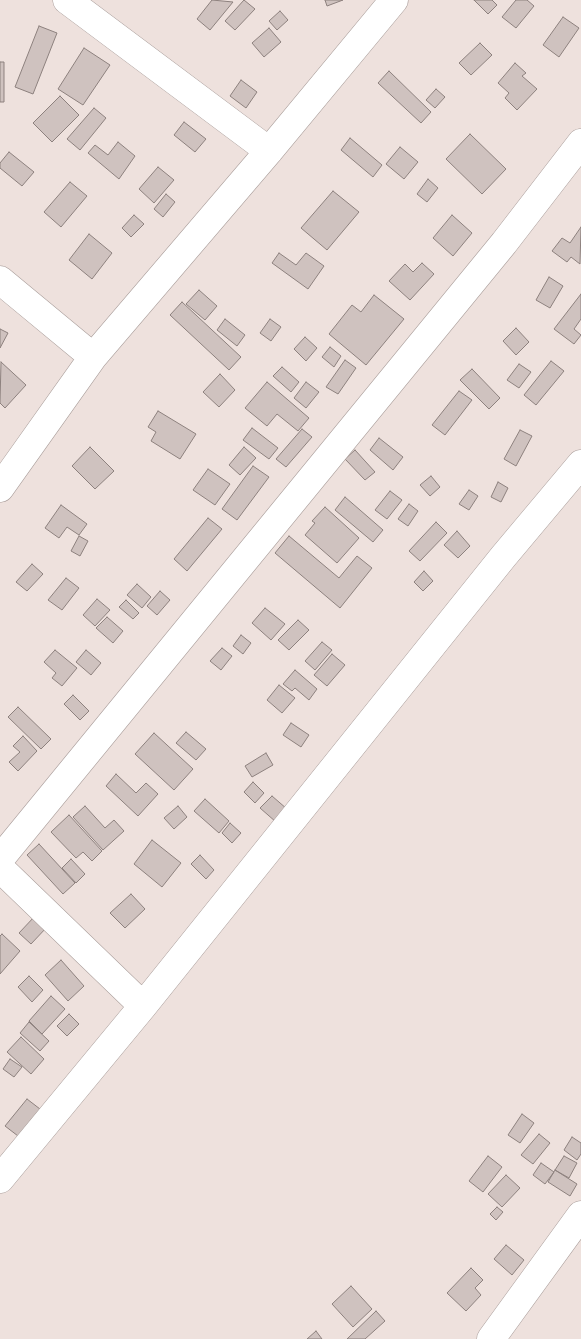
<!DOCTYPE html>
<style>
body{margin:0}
canvas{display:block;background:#eee1dd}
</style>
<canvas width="581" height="1339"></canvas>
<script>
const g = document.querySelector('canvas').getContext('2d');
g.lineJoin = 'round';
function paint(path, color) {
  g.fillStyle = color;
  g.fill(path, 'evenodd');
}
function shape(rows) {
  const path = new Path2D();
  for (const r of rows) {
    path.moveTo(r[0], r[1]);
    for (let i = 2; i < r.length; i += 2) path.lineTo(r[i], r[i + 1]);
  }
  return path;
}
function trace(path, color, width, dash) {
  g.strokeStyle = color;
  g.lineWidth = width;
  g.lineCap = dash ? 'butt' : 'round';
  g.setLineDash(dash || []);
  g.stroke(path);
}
const building = shape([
 [212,0,233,2,210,30,197,19,212,0],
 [244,0,255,9,235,30,225,21,244,0],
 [325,0,343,0,327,6,325,0],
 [474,0,492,0,497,5,488,14,474,0],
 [516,0,527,0,534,6,516,28,502,17,516,0],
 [280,11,288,20,277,30,269,21,280,11],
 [563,17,579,28,559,57,543,45,563,17],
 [39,26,57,33,33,94,15,87,39,26],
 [269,28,281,42,264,57,252,43,269,28],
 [480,43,492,55,471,75,459,63,480,43],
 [84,48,110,65,83,105,58,89,84,48],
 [0,62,4,62,4,102,0,102,0,62],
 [515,63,526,73,522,76,537,89,517,110,505,98,509,93,498,83,515,63],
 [389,71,431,112,421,123,378,83,389,71],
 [241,80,257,92,246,108,230,96,241,80],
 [436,89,445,97,435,108,426,100,436,89],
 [60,96,79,115,52,142,33,123,60,96],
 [94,108,106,118,80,150,67,139,94,108],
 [184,122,206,139,195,152,174,135,184,122],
 [470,134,506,169,482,194,446,159,470,134],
 [350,138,382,165,373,177,341,150,350,138],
 [118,142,135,156,119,179,88,153,95,145,108,155,118,142],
 [400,147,418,162,404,179,386,164,400,147],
 [9,152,34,172,22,186,0,168,0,163,9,152],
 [158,167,174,180,154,203,139,189,158,167],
 [428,179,438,188,427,202,417,194,428,179],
 [70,182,87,196,61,227,44,212,70,182],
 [333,191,359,212,327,250,301,228,333,191],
 [166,194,175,202,163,217,154,209,166,194],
 [134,215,144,224,131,237,122,228,134,215],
 [452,215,472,233,453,256,433,238,452,215],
 [581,227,580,264,571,257,567,262,552,251,562,238,570,243,581,227],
 [89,234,112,253,92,279,69,260,89,234],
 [279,253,296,265,306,253,324,266,308,289,272,263,279,253],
 [422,263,434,274,410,300,389,281,405,264,413,272,422,263],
 [549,277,563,286,550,308,536,300,549,277],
 [199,290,217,306,205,320,186,304,199,290],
 [581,294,581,319,574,329,581,335,574,344,554,329,581,294],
 [374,295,404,319,366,365,329,334,352,305,361,312,374,295],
 [182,302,241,357,229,370,170,315,182,302],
 [225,319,245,335,237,346,217,330,225,319],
 [270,319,281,327,271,341,260,333,270,319],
 [516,328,529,342,516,355,503,341,516,328],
 [0,329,8,333,0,348,0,329],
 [305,337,317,348,306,361,294,349,305,337],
 [330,347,341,356,334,367,322,357,330,347],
 [345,360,356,368,338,394,326,387,345,360],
 [551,361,564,371,536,405,524,395,551,361],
 [1,362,26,385,5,408,0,403,1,362],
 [519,364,531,372,519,388,507,380,519,364],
 [282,367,299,382,291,392,273,376,282,367],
 [472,369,500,398,489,409,460,380,472,369],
 [220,374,235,390,219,407,203,392,220,374],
 [267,382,309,418,298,431,277,414,267,426,245,408,267,382],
 [306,382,319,392,306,408,294,398,306,382],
 [459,391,472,400,445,435,432,425,459,391],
 [158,411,196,434,180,459,151,441,156,432,148,427,158,411],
 [252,428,278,448,269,459,243,440,252,428],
 [302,429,312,437,286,467,276,459,302,429],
 [520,430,532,436,516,466,504,459,520,430],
 [379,438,403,457,393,470,370,450,379,438],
 [90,447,114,471,95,489,72,466,90,447],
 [244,447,256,458,240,475,229,465,244,447],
 [355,450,375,472,365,480,345,459,355,450],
 [253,466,269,477,237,520,222,509,253,466],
 [208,469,230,484,215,505,193,490,208,469],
 [431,476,440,487,430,496,420,485,431,476],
 [498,482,508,488,501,502,491,497,498,482],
 [469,490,478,496,469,510,459,504,469,490],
 [390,491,402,500,387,519,375,510,390,491],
 [345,497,383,530,373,542,335,510,345,497],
 [409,504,418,511,408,526,398,519,409,504],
 [61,505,87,524,79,535,67,527,59,538,45,528,61,505],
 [325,507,359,538,337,563,305,535,315,523,312,521,325,507],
 [208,518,222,529,187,571,174,559,208,518],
 [436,522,447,533,420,561,409,551,436,522],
 [457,531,470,546,458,558,444,545,457,531],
 [79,536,88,541,80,556,71,551,79,536],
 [289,536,339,578,357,556,372,568,340,608,275,553,289,536],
 [32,564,43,574,27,591,16,582,32,564],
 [424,571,433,581,423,591,414,582,424,571],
 [66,578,79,588,62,610,48,600,66,578],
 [137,584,151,597,142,608,127,595,137,584],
 [160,591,170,600,157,615,147,606,160,591],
 [97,599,110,610,95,626,83,615,97,599],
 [126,600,139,613,133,619,119,607,126,600],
 [265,608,285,624,271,640,252,623,265,608],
 [107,617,123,631,113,643,96,628,107,617],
 [298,620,309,630,289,650,278,640,298,620],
 [241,635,251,643,243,654,233,646,241,635],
 [322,642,332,650,315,670,305,661,322,642],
 [222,648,232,656,221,670,210,661,222,648],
 [55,650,77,668,62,686,52,678,56,673,44,662,55,650],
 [86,650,101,663,91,675,76,662,86,650],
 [332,654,345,665,327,686,314,675,332,654],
 [295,670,317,689,309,700,295,688,292,691,283,684,295,670],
 [279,685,295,698,282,713,267,700,279,685],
 [73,695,89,711,80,720,64,704,73,695],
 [18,707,51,739,41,749,8,717,18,707],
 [291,723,309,735,301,747,283,735,291,723],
 [186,732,206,749,196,760,176,743,186,732],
 [154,733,193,769,174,790,135,754,154,733],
 [23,736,37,751,18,771,9,762,20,752,13,746,23,736],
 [266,753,273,765,252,777,245,766,266,753],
 [116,774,136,793,146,783,158,794,138,816,106,786,116,774],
 [253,782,264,793,255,803,244,792,253,782],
 [272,796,287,809,276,822,260,808,272,796],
 [205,799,229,821,219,833,194,811,205,799],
 [85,806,105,828,114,820,124,831,103,850,73,817,85,806],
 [178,806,187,817,174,829,164,818,178,806],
 [69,815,102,851,92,861,83,852,76,858,51,832,69,815],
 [230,823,241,833,232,843,222,833,230,823],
 [152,840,181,863,162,887,134,864,152,840],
 [39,844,75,883,63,894,27,855,39,844],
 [200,855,214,870,206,879,191,864,200,855],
 [71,859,85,874,76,883,62,868,71,859],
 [131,894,145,909,125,928,110,913,131,894],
 [35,916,47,927,31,944,19,933,35,916],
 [2,934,20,951,0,974,0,936,2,934],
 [61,960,84,986,68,1001,45,975,61,960],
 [29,976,43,990,32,1002,18,987,29,976],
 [51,996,65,1009,42,1034,29,1021,51,996],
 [69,1014,79,1024,67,1036,57,1026,69,1014],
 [29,1022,49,1041,40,1051,20,1033,29,1022],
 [21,1037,44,1059,31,1074,7,1052,21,1037],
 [10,1059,22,1067,14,1077,3,1069,10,1059],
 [27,1099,40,1109,18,1136,5,1126,27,1099],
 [522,1114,534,1123,520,1143,508,1135,522,1114],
 [539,1134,550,1143,533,1164,521,1155,539,1134],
 [572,1137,581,1143,581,1154,577,1160,564,1150,572,1137],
 [488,1156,502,1167,483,1192,469,1181,488,1156],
 [564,1156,577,1163,569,1178,555,1170,564,1156],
 [541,1163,554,1172,545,1184,533,1175,541,1163],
 [555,1170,577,1184,570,1196,548,1182,555,1170],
 [506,1175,520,1188,502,1207,488,1194,506,1175],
 [497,1207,503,1212,496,1220,490,1214,497,1207],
 [506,1245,524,1260,512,1275,494,1259,506,1245],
 [471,1268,483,1280,475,1288,481,1295,466,1311,447,1293,471,1268],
 [351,1286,372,1309,353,1327,332,1304,351,1286],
 [376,1311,385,1321,365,1339,347,1339,376,1311],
 [316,1331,322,1339,307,1339,316,1331]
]);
const minor = shape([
 [67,0,269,151],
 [0,280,93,357],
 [0,488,93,357,269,151,394,0],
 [0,859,504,243,581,143],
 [0,868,143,1006],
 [0,1179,143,1006,503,557,581,464],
 [491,1339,581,1215]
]);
paint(building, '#cfc2bf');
trace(building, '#8d817e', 1);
trace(minor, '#aa9e9b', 29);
trace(minor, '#fff', 28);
</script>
